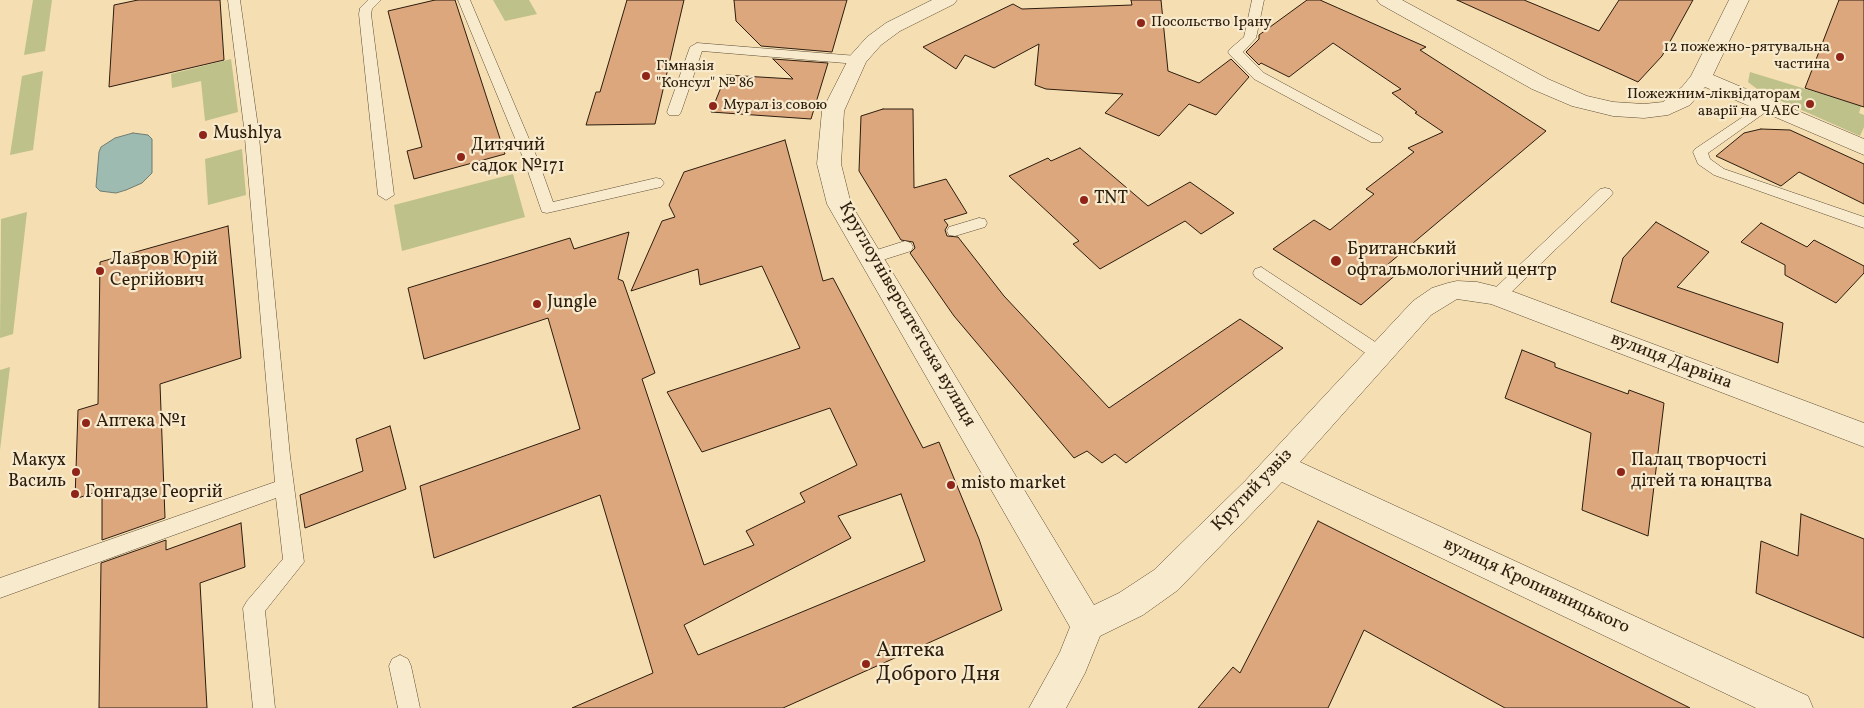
<!DOCTYPE html>
<meta charset="utf-8">
<style>
body{margin:0}
canvas{display:block;background:#f5deb1}
</style>
<canvas width="1864" height="708"></canvas>
<script>
const g = document.querySelector('canvas').getContext('2d');
g.lineJoin = 'round';
function paint(path, color) {
  g.fillStyle = color;
  g.fill(path, 'evenodd');
}
function shape(rows) {
  const path = new Path2D();
  for (const r of rows) {
    path.moveTo(r[0], r[1]);
    for (let i = 2; i < r.length; i += 2) path.lineTo(r[i], r[i + 1]);
  }
  return path;
}
function trace(path, color, width, dash) {
  g.strokeStyle = color;
  g.lineWidth = width;
  g.lineCap = dash ? 'butt' : 'round';
  g.setLineDash(dash || []);
  g.stroke(path);
}
function write(font, color, halo, rows, align = 'center') {
  g.font = font + ' Vollkorn,serif';
  g.lineWidth = 4.5;
  g.setLineDash([]);
  g.textBaseline = 'middle';
  g.strokeStyle = halo;
  g.fillStyle = color;
  for (const [text, x, y, turn = 0] of rows) {
    g.save();
    g.translate(x, y);
    g.rotate((+turn || 0) * Math.PI / 180);
    g.textAlign = isNaN(turn) ? turn : align;
    if (halo) g.strokeText(text, 0, 0);
    g.fillText(text, 0, 0);
    g.restore();
  }
}
const green = shape([
 [33,0,52,0,45,51,24,55],
 [493,0,529,0,537,14,505,21],
 [231,59,238,112,205,121,201,81,172,88,171,74],
 [43,71,33,150,10,155,22,76],
 [1750,72,1861,106,1859,113,1864,115,1864,127,1860,136,1761,92,1748,82],
 [242,149,246,195,208,205,205,159],
 [513,174,525,217,402,251,394,205],
 [27,212,13,334,0,338,1,219],
 [10,367,0,450,0,370]
]);
const water = shape([
 [133,133,148,135,152,139,152,173,142,183,126,190,116,193,100,191,96,187,99,152,101,147,115,138,133,133]
]);
const building = shape([
 [138,0,220,0,224,60,109,87,114,5,138,0],
 [435,0,455,0,505,154,414,179,407,151,422,147,388,11,435,0],
 [627,0,684,0,655,124,586,125,596,92,600,92,627,0],
 [734,0,847,0,832,52,761,46,736,21,734,0],
 [1131,0,1161,0,1168,71,1199,83,1231,59,1249,77,1216,115,1189,104,1159,136,1105,113,1123,94,1046,89,1035,85,1039,44,994,68,965,55,956,69,923,47,1013,4,1022,9,1132,5,1131,0],
 [1307,0,1320,0,1426,47,1420,50,1546,131,1387,265,1399,272,1361,305,1273,249,1314,220,1330,230,1374,194,1366,189,1414,152,1408,148,1443,132,1415,113,1417,112,1392,93,1401,89,1333,43,1289,77,1261,63,1259,65,1246,52,1259,39,1259,35,1307,0],
 [1457,0,1524,0,1599,31,1619,0,1693,0,1662,56,1638,82,1457,0],
 [1839,0,1864,0,1864,107,1805,88,1839,0],
 [773,59,828,63,811,119,711,112,726,75,793,79,773,59],
 [883,109,913,109,914,188,946,179,967,213,944,220,948,225,945,230,947,236,958,237,1004,296,1109,408,1240,319,1283,348,1126,463,1115,454,1102,463,1087,451,1074,458,954,316,910,253,915,248,913,242,901,240,859,171,861,116,883,109],
 [1761,129,1790,130,1864,164,1864,204,1799,172,1781,186,1716,156,1744,133,1761,129],
 [785,140,823,281,833,278,923,448,939,442,979,539,1002,610,783,708,572,708,653,673,600,495,434,558,420,486,580,429,548,318,424,359,408,288,570,238,574,249,629,232,618,279,623,281,655,373,642,379,704,565,754,545,746,531,805,502,800,493,857,465,830,408,702,452,667,392,800,348,762,266,700,285,698,269,631,291,662,221,675,217,669,205,684,172,785,140],
 [901,494,925,561,698,655,684,625,851,538,838,516,901,494],
 [1080,148,1148,206,1190,182,1234,213,1201,234,1185,221,1100,269,1073,244,1079,241,1009,176,1048,158,1051,161,1080,148],
 [1656,222,1709,252,1677,287,1783,323,1778,363,1611,302,1623,258,1656,222],
 [1761,223,1807,247,1814,240,1864,266,1864,273,1836,303,1785,275,1785,265,1741,242,1761,223],
 [228,226,241,358,160,384,165,518,102,540,102,490,75,499,78,410,98,404,100,262,228,226],
 [1522,350,1555,363,1555,367,1628,394,1629,390,1664,403,1648,536,1582,510,1591,433,1505,398,1522,350],
 [390,426,406,489,305,528,300,495,363,471,356,439,390,426],
 [1801,514,1864,539,1864,638,1756,593,1761,541,1798,556,1801,514],
 [1318,521,1690,708,1505,708,1364,630,1328,708,1198,708,1233,667,1240,673,1318,521],
 [241,523,245,567,200,583,207,708,99,708,101,563,166,540,166,550,241,523]
]);
const service = shape([
 [228,0,240,0,258,127,290,456,304,562,265,611,275,708,253,708,243,608,247,601,283,559,276,498,0,598,0,578,275,482,244,127,228,0],
 [368,0,381,0,372,9,371,14,394,195,386,200,378,195,359,14,360,8,368,0],
 [458,0,470,0,538,160,553,202,656,178,661,179,664,183,661,187,547,213,542,212,524,160,458,0],
 [1252,0,1264,0,1256,38,1243,52,1264,73,1381,136,1383,139,1381,142,1371,142,1254,79,1230,55,1228,52,1230,49,1244,37,1252,0],
 [697,43,857,56,864,60,857,64,702,51,681,112,679,115,669,115,667,112,690,47,697,43],
 [1765,102,1772,106,1770,109,1708,153,1710,159,1724,169,1864,217,1864,228,1714,175,1698,164,1693,152,1695,149,1765,102],
 [1605,188,1610,189,1613,193,1610,197,1503,300,1497,302,1491,300,1489,296,1491,292,1600,189,1605,188],
 [979,218,985,219,987,223,985,227,955,236,949,235,947,231,949,227,979,218],
 [905,241,911,243,913,247,911,251,870,264,864,262,862,258,864,254,905,241],
 [1261,267,1386,349,1389,354,1386,359,1380,361,1374,359,1255,277,1253,273,1255,269,1261,267],
 [400,655,408,659,411,666,420,708,398,708,389,666,392,659,400,655]
]);
const minor = shape([
 [932,0,957,0,954,4,900,31,881,45,866,62,844,111,841,164,851,204,1094,605,1119,593,1154,570,1245,481,1413,301,1432,288,1448,283,1457,281,1477,282,1506,289,1864,423,1864,447,1491,304,1457,299,1431,315,1300,462,1808,696,1813,708,1756,708,1282,482,1178,590,1143,615,1100,636,1085,673,1066,708,1029,708,1060,652,1070,627,827,204,817,164,822,111,850,56,867,37,886,23,932,0],
 [1377,0,1402,0,1548,79,1587,96,1613,102,1644,104,1663,102,1682,87,1691,76,1729,0,1749,0,1713,75,1864,139,1864,155,1705,87,1690,105,1668,115,1644,118,1613,116,1572,106,1532,89,1380,4,1377,0]
]);
const markers = [
 [1141,23,5,"#8f2418"],
 [1840,57,5,"#8f2418"],
 [646,76,5,"#8f2418"],
 [1810,104,5,"#8f2418"],
 [713,106,5,"#8f2418"],
 [203,135,5,"#8f2418"],
 [461,157,5,"#8f2418"],
 [1084,200,5,"#8f2418"],
 [1336,261,6,"#8f2418"],
 [100,271,5,"#8f2418"],
 [537,304,5,"#8f2418"],
 [86,423,5,"#8f2418"],
 [76,472,5,"#8f2418"],
 [1621,472,5,"#8f2418"],
 [951,485,5,"#8f2418"],
 [75,494,5,"#8f2418"],
 [866,664,5,"#8f2418"]
];
const farPoinames = [
 ["Посольство Ірану",1151,23],
 ["12 пожежно-рятувальна",1830,48,"right"],
 ["частина",1830,65,"right"],
 ["Гімназія",656,67],
 ["\"Консул\" № 86",656,84],
 ["Пожежним-ліквідаторам",1800,95,"right"],
 ["аварії на ЧАЕС",1800,112,"right"],
 ["Мурал із совою",723,106]
];
const poiNames = [
 ["Mushlya",213,135],
 ["Дитячий",471,147],
 ["садок №171",471,168],
 ["TNT",1094,200],
 ["Британський",1347,251],
 ["офтальмологічний центр",1347,272],
 ["Лавров Юрій",110,261],
 ["Сергійович",110,282],
 ["Jungle",547,304],
 ["Аптека №1",96,423],
 ["Макух",66,462,"right"],
 ["Василь",66,483,"right"],
 ["Палац творчості",1631,462],
 ["дітей та юнацтва",1631,483],
 ["misto market",961,485],
 ["Гонгадзе Георгій",85,494]
];
const streetNames = [
 ["Круглоуніверситетська вулиця",906,315,60],
 ["вулиця Дарвіна",1671,362,21],
 ["Крутий узвіз",1253,491,-46],
 ["вулиця Кропивницького",1536,587,25]
];
const nearPoinames = [
 ["Аптека",876,652],
 ["Доброго Дня",876,676]
];
paint(green, '#bec18a');
paint(water, '#9dbbb1');
trace(water, '#707c70', 1);
paint(building, '#dda77e');
trace(building, '#2c1d0e', 1);
trace(service, '#5e4d37', 1);
trace(minor, '#5e4d37', 1);
paint(service, '#f8eacc');
paint(minor, '#f8eacc');
for (const [x, y, r, color] of markers) {
  const dot = new Path2D();
  dot.arc(x, y, r, 0, 2 * Math.PI);
  g.fillStyle = color;
  g.fill(dot);
  trace(dot, '#f8eacc', 2);
}
write('15px', '#2c1d0e', '#f8eacc', farPoinames, 'left');
write('18px', '#2c1d0e', '#f8eacc', poiNames, 'left');
write('18px', '#2c1d0e', '#f8eacc', streetNames);
write('21px', '#2c1d0e', '#f8eacc', nearPoinames, 'left');
</script>
